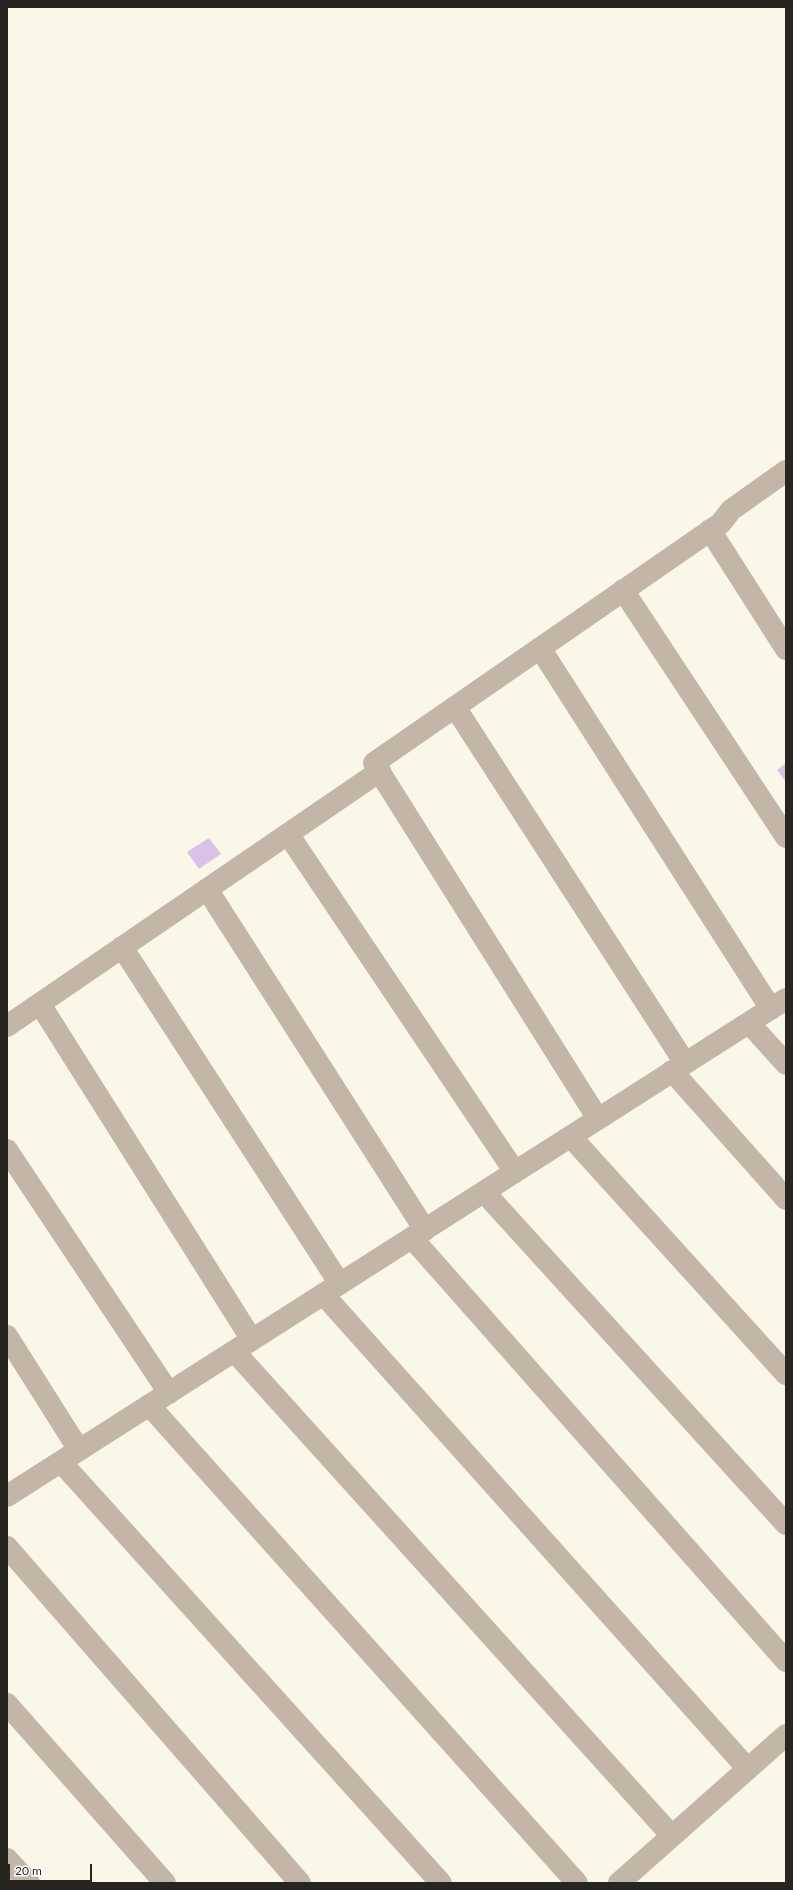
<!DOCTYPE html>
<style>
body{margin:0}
#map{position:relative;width:793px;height:1890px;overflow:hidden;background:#faf7e9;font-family:Lato,sans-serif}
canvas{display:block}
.frame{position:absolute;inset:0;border:8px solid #262520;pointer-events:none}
.scale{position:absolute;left:8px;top:1864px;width:84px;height:18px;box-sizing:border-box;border:2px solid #262520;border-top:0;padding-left:5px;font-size:12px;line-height:14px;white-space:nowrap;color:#262520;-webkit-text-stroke:3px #fff;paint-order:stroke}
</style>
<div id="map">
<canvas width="793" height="1890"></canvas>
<div class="frame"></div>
<div class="scale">20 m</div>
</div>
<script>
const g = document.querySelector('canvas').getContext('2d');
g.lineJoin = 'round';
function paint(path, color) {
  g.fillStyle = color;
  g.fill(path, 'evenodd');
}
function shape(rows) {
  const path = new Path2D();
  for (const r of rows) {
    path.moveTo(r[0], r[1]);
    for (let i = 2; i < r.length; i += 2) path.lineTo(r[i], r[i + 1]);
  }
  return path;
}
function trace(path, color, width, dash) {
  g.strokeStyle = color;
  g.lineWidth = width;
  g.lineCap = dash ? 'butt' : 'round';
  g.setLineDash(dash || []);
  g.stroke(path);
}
const building = shape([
 [786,763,786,782,777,770],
 [209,838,221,854,199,869,187,852]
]);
const minor = shape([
 [710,530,786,649],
 [623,590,786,837],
 [540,648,771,1009],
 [455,707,685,1063],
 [288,834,515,1172],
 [207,889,425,1230],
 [122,947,340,1284],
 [40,1004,252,1340],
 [749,1023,786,1064],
 [7,1026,380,771],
 [672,1071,786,1199],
 [598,1119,374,763,721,523,731,510,786,471],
 [571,1137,786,1374],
 [7,1150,169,1393],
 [484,1192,786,1524],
 [412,1238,786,1661],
 [323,1294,748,1769],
 [7,1336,79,1450],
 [234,1351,672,1836],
 [149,1405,577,1883],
 [61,1462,441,1883],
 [7,1496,786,999],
 [7,1547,300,1883],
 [7,1704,165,1883],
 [7,1859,29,1883],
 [619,1883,786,1735]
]);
paint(building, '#dac1e8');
trace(minor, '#c4b6a6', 22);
</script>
